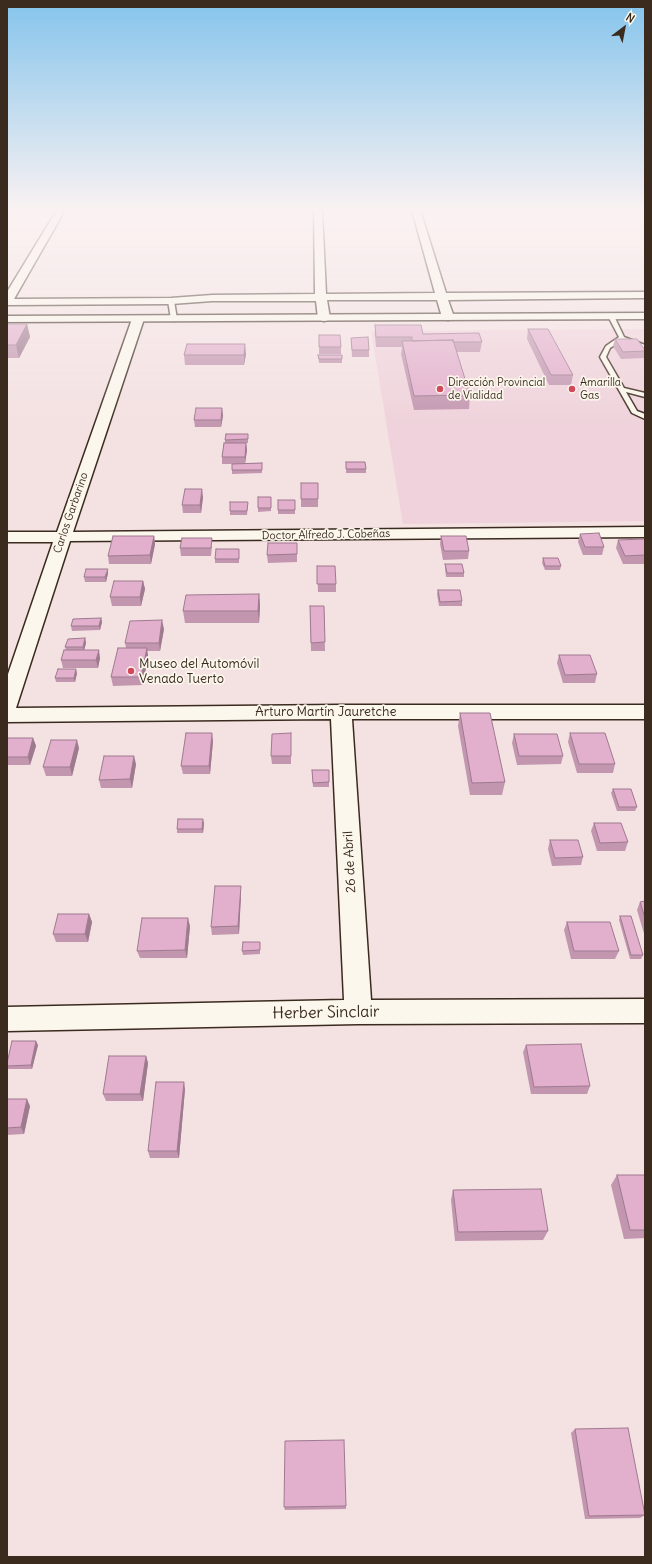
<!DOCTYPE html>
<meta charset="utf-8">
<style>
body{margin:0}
#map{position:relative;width:652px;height:1564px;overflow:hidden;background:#f4e1e2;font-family:Delius,sans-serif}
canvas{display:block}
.frame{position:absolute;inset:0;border:8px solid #3b2a1e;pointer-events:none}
.north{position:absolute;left:604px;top:8px;width:40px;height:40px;-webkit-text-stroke:3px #fbf7ec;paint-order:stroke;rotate:32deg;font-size:11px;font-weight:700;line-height:16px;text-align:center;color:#3b2a1e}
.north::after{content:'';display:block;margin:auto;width:14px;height:18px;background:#3b2a1e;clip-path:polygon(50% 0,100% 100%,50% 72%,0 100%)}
</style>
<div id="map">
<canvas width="652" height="1564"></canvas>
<div class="frame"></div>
<div class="north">N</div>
</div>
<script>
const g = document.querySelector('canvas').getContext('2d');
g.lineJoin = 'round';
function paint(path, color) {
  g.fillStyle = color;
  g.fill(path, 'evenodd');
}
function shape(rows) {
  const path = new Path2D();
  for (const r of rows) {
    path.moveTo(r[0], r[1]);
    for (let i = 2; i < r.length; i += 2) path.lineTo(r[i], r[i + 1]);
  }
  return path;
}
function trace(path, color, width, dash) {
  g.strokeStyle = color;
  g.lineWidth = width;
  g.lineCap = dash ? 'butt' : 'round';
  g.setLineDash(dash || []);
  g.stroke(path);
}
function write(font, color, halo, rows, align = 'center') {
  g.font = font + ' Delius,sans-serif';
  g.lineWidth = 3.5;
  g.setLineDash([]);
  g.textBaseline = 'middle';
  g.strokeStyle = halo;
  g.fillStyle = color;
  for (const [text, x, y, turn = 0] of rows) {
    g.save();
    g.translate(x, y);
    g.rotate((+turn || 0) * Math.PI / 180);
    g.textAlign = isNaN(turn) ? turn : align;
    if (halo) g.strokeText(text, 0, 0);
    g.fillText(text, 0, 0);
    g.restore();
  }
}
const built = shape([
 [645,329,645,521,403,524,371,331]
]);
const lane = shape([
 [171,299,174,301,177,319,174,321,171,319,168,301,171,299],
 [611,314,614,316,624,337,645,345,645,350,623,340,610,348,606,357,624,388,645,393,645,397,626,392,637,411,645,414,645,419,632,413,600,357,606,346,619,337,608,316,611,314]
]);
const street = shape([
 [57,210,65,210,14,299,171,298,212,295,315,294,314,210,322,210,326,294,435,293,412,210,420,210,446,293,645,292,645,298,448,300,454,317,452,319,448,320,444,319,442,317,437,300,327,300,330,318,328,320,324,321,320,320,318,318,316,301,212,301,171,304,7,305,7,292,57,210],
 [138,316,142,317,144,319,73,532,645,527,645,537,70,541,16,708,341,705,645,705,645,719,352,719,371,1000,645,999,645,1023,358,1024,7,1031,7,1007,344,1000,331,719,7,722,7,677,53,542,7,542,7,532,57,532,132,319,134,317,138,316]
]);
const highway = shape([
 [645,313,645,319,7,322,7,316,645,313]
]);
const wall = shape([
 [7,324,27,324,30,337,19,358,7,358],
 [375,325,423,334,482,342,480,352,456,352,470,395,469,409,414,410,401,354,402,347,376,347,375,335],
 [528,329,573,375,571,385,549,385,527,339],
 [319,335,341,347,341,354,319,354],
 [351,338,369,350,369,357,352,357],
 [615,339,645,350,645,358,621,359,613,346],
 [246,354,244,365,185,365,184,355],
 [318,355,342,355,342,363,319,363],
 [222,408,223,416,221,427,195,427,194,420],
 [248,438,248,443,246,443,247,450,245,463,262,463,262,473,232,474,232,464,222,464,222,457,225,443,225,440],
 [346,462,366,469,366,473,346,473],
 [301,483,318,483,318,507,301,507],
 [203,497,201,513,183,513,182,505],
 [278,500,295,500,295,514,278,514],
 [271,501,271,511,258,512,258,508],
 [248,502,247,515,230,515,230,511],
 [580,534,604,547,602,555,583,555,578,542],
 [154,536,155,544,151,564,109,564,108,556],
 [441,536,469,551,468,559,443,560,440,544],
 [645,539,645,564,623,564,616,548,618,540],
 [297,543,297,562,268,563,267,555],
 [212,546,211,556,181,556,180,548],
 [239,549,239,563,215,563,215,559],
 [543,558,561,566,560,570,545,570,542,563],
 [445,564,464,573,464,577,446,577,445,568],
 [317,566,336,584,336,592,318,592],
 [108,573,106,582,85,582,84,577],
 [143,581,145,589,141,606,112,606,110,597],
 [438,590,462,601,462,606,439,606,437,594],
 [259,594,260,606,259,623,185,623,183,611],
 [310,606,324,606,325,651,311,651],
 [101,618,102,622,100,630,72,631,71,626],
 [164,629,160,651,147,651,148,656,143,685,113,686,111,677,126,648,125,643],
 [85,638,86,643,84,650,100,658,98,668,63,668,61,660,66,650,65,647],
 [559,655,597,674,595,683,563,683,557,663],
 [77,673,75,682,56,682,55,678],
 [460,713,505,782,502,795,470,795,458,726],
 [570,733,615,764,613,773,577,773,568,742],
 [514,734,563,756,561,764,517,765,512,743],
 [7,738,33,738,36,746,30,765,7,765],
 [213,741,210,774,183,774,181,766],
 [291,742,291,764,272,764,271,756],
 [79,748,72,776,46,776,43,767],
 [136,764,132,788,101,788,99,780],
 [312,770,329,770,329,787,313,787],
 [613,789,637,807,635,811,617,811,611,793],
 [204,823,203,833,177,833,177,829],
 [594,823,628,842,625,851,597,851,591,831],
 [550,840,583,857,581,865,552,866,548,849],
 [241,894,239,934,212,935,211,927],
 [645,901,645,937,637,910,640,902],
 [89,914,92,922,88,942,56,942,53,934],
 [620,916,643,955,641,959,630,959,619,920],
 [567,922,619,951,615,959,571,959,564,930],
 [190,926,187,958,140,958,137,951],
 [260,946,260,954,243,955,242,951],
 [38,1045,32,1069,8,1069,7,1067,7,1063],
 [526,1045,590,1086,587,1094,531,1094,523,1052],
 [146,1056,148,1063,143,1101,106,1101,103,1094],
 [185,1089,179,1158,150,1158,148,1151],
 [7,1099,30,1106,24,1134,7,1135],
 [617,1175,645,1175,645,1238,624,1239,611,1185],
 [453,1190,548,1231,543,1240,455,1241,451,1200],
 [575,1429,645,1515,640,1518,585,1519,571,1433],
 [346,1506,346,1509,285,1510,284,1507]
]);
const shadedWall = shape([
 [27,324,30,337,19,358,16,345],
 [245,344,246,354,244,365,244,355],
 [222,408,223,416,221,427,221,420],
 [246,443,247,450,245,464,245,457],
 [202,489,203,497,201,513,200,505],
 [154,536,155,544,151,564,150,555],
 [108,569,108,573,106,582,105,577],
 [143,581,145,589,141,606,140,597],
 [259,594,260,606,259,623,258,611],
 [101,618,102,622,100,630,99,626],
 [162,620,164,629,160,651,159,643],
 [85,638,86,643,84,651,83,647],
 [147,648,148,656,143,685,141,677],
 [99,650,100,658,98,668,96,660],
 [76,669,77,673,75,682,74,678],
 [212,733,213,741,210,774,209,766],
 [33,738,36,746,30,765,28,757],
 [77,740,79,748,72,776,70,767],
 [134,756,136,764,132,788,130,779],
 [203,819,204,823,203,833,202,829],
 [241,886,241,894,239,934,238,926],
 [89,914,92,922,88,942,85,934],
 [188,918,190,926,187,958,185,950],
 [36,1041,38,1045,32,1069,31,1065],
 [146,1056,148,1063,143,1101,140,1094],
 [184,1082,185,1089,179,1158,177,1151],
 [27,1099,30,1106,24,1134,21,1127]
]);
const building = shape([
 [7,324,27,324,16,345,7,345,7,324],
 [375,325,421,325,423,334,479,333,482,342,453,342,453,340,412,341,412,337,376,337,375,325],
 [528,329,548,329,573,375,551,375,528,329],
 [319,335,340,335,341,347,319,347,319,335],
 [368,337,369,350,352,350,351,338,368,337],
 [615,339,637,339,645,350,645,351,623,352,615,339],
 [453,340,470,395,414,396,402,341,453,340],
 [187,344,245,344,244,355,184,355,187,344],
 [318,355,342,355,342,359,319,359,318,355],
 [196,408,222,408,221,420,194,420,196,408],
 [226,434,248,434,248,439,225,440,226,434],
 [224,443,246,443,245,457,222,457,224,443],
 [346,462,365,462,366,469,346,469,346,462],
 [262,463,262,470,232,470,232,464,262,463],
 [301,483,318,483,318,499,301,499,301,483],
 [185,489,202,489,200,505,182,505,185,489],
 [258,497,271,497,271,508,258,508,258,497],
 [278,500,295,500,295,510,278,510,278,500],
 [230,502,248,502,247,511,230,511,230,502],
 [599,533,604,547,585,547,580,534,599,533],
 [113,536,154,536,150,555,108,556,113,536],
 [441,536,466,536,469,551,444,551,441,536],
 [182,538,212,538,211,548,180,548,182,538],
 [645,539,645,555,625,556,618,540,645,539],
 [268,543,297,543,297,554,267,555,268,543],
 [216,549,239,549,239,559,215,559,216,549],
 [543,558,558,558,561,566,545,566,543,558],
 [445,564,462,564,464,573,447,573,445,564],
 [317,566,335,566,336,584,317,584,317,566],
 [86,569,108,569,105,577,84,577,86,569],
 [114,581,143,581,140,597,110,597,114,581],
 [438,590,460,590,462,601,440,602,438,590],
 [259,594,258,611,183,611,186,595,259,594],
 [310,606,324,606,325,642,311,643,310,606],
 [101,618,99,626,71,626,73,619,101,618],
 [162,620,159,643,125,643,130,621,162,620],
 [85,638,83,647,65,647,68,639,85,638],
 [118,648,147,648,141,677,111,677,118,648],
 [64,650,99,650,96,660,61,660,64,650],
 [559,655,590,655,597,674,565,675,559,655],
 [58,669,76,669,74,678,55,678,58,669],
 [460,713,490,713,505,782,472,783,460,713],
 [186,733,212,733,209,766,181,766,186,733],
 [291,733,291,756,271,756,272,734,291,733],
 [570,733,605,733,615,764,579,764,570,733],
 [514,734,557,734,563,756,519,756,514,734],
 [7,738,33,738,28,757,7,757,7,738],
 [51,740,77,740,70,767,43,767,51,740],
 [104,756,134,756,130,779,99,780,104,756],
 [312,770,329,770,329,782,313,783,312,770],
 [613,789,631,789,637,807,619,807,613,789],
 [178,819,203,819,202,829,177,829,178,819],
 [594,823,621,823,628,842,600,843,594,823],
 [550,840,578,840,583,857,555,858,550,840],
 [215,886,241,886,238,926,211,927,215,886],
 [645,901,645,918,640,902,645,901],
 [58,914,89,914,85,934,53,934,58,914],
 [620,916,631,916,643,955,631,955,620,916],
 [142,918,188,918,185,950,137,951,142,918],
 [567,922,610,922,619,951,574,951,567,922],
 [243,942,260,942,260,950,242,951,243,942],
 [12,1041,36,1041,31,1065,7,1066,7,1063,12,1041],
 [581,1044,590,1086,534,1087,526,1045,581,1044],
 [109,1056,146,1056,140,1094,103,1094,109,1056],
 [156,1082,184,1082,177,1151,148,1151,156,1082],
 [7,1099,27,1099,21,1127,7,1128,7,1099],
 [617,1175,645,1175,645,1230,630,1230,617,1175],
 [541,1189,548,1231,458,1232,453,1190,541,1189],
 [628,1428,645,1515,589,1516,575,1429,628,1428],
 [344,1440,346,1506,284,1507,285,1441,344,1440]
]);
const markers = [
 [440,389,4,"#d1495b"],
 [572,389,4,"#d1495b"],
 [131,671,4,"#d1495b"]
];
const farPoinames = [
 ["Dirección Provincial",448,383],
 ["de Vialidad",448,396],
 ["Amarilla",580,383],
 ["Gas",580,396]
];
const farStreetnames = [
 ["Carlos Garbarino",71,513,-71],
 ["Doctor Alfredo J. Cobeñas",326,535,-1]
];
const poiNames = [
 ["Museo del Automóvil",139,664],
 ["Venado Tuerto",139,679]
];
const streetNames = [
 ["Arturo Martín Jauretche",326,712],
 ["26 de Abril",350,862,-93]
];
const nearStreetnames = [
 ["Herber Sinclair",326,1013,-1]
];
paint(built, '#efd2db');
trace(lane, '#3b2a1e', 3);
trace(street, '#3b2a1e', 3);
trace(highway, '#3b2a1e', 3);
paint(lane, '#fbf7ec');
paint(street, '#fbf7ec');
paint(highway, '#fbf7ec');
paint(wall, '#c296af');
paint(shadedWall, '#9e7a8f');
paint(building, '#e2afcc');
trace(building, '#9e7a8f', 1);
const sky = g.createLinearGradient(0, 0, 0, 429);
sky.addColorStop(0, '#85c4ec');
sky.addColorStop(0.49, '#faf2f2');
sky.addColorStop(1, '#faf2f200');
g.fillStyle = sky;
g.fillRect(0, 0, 652, 429);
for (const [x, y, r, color] of markers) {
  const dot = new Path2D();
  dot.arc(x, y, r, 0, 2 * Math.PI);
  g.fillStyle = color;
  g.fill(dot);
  trace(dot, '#fbf7ec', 1.5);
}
write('11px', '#3b2a1e', '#fbf7ec', farPoinames, 'left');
write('11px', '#3b2a1e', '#fbf7ec', farStreetnames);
write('13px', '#3b2a1e', '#fbf7ec', poiNames, 'left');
write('13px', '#3b2a1e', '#fbf7ec', streetNames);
write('16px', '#3b2a1e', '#fbf7ec', nearStreetnames);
</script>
